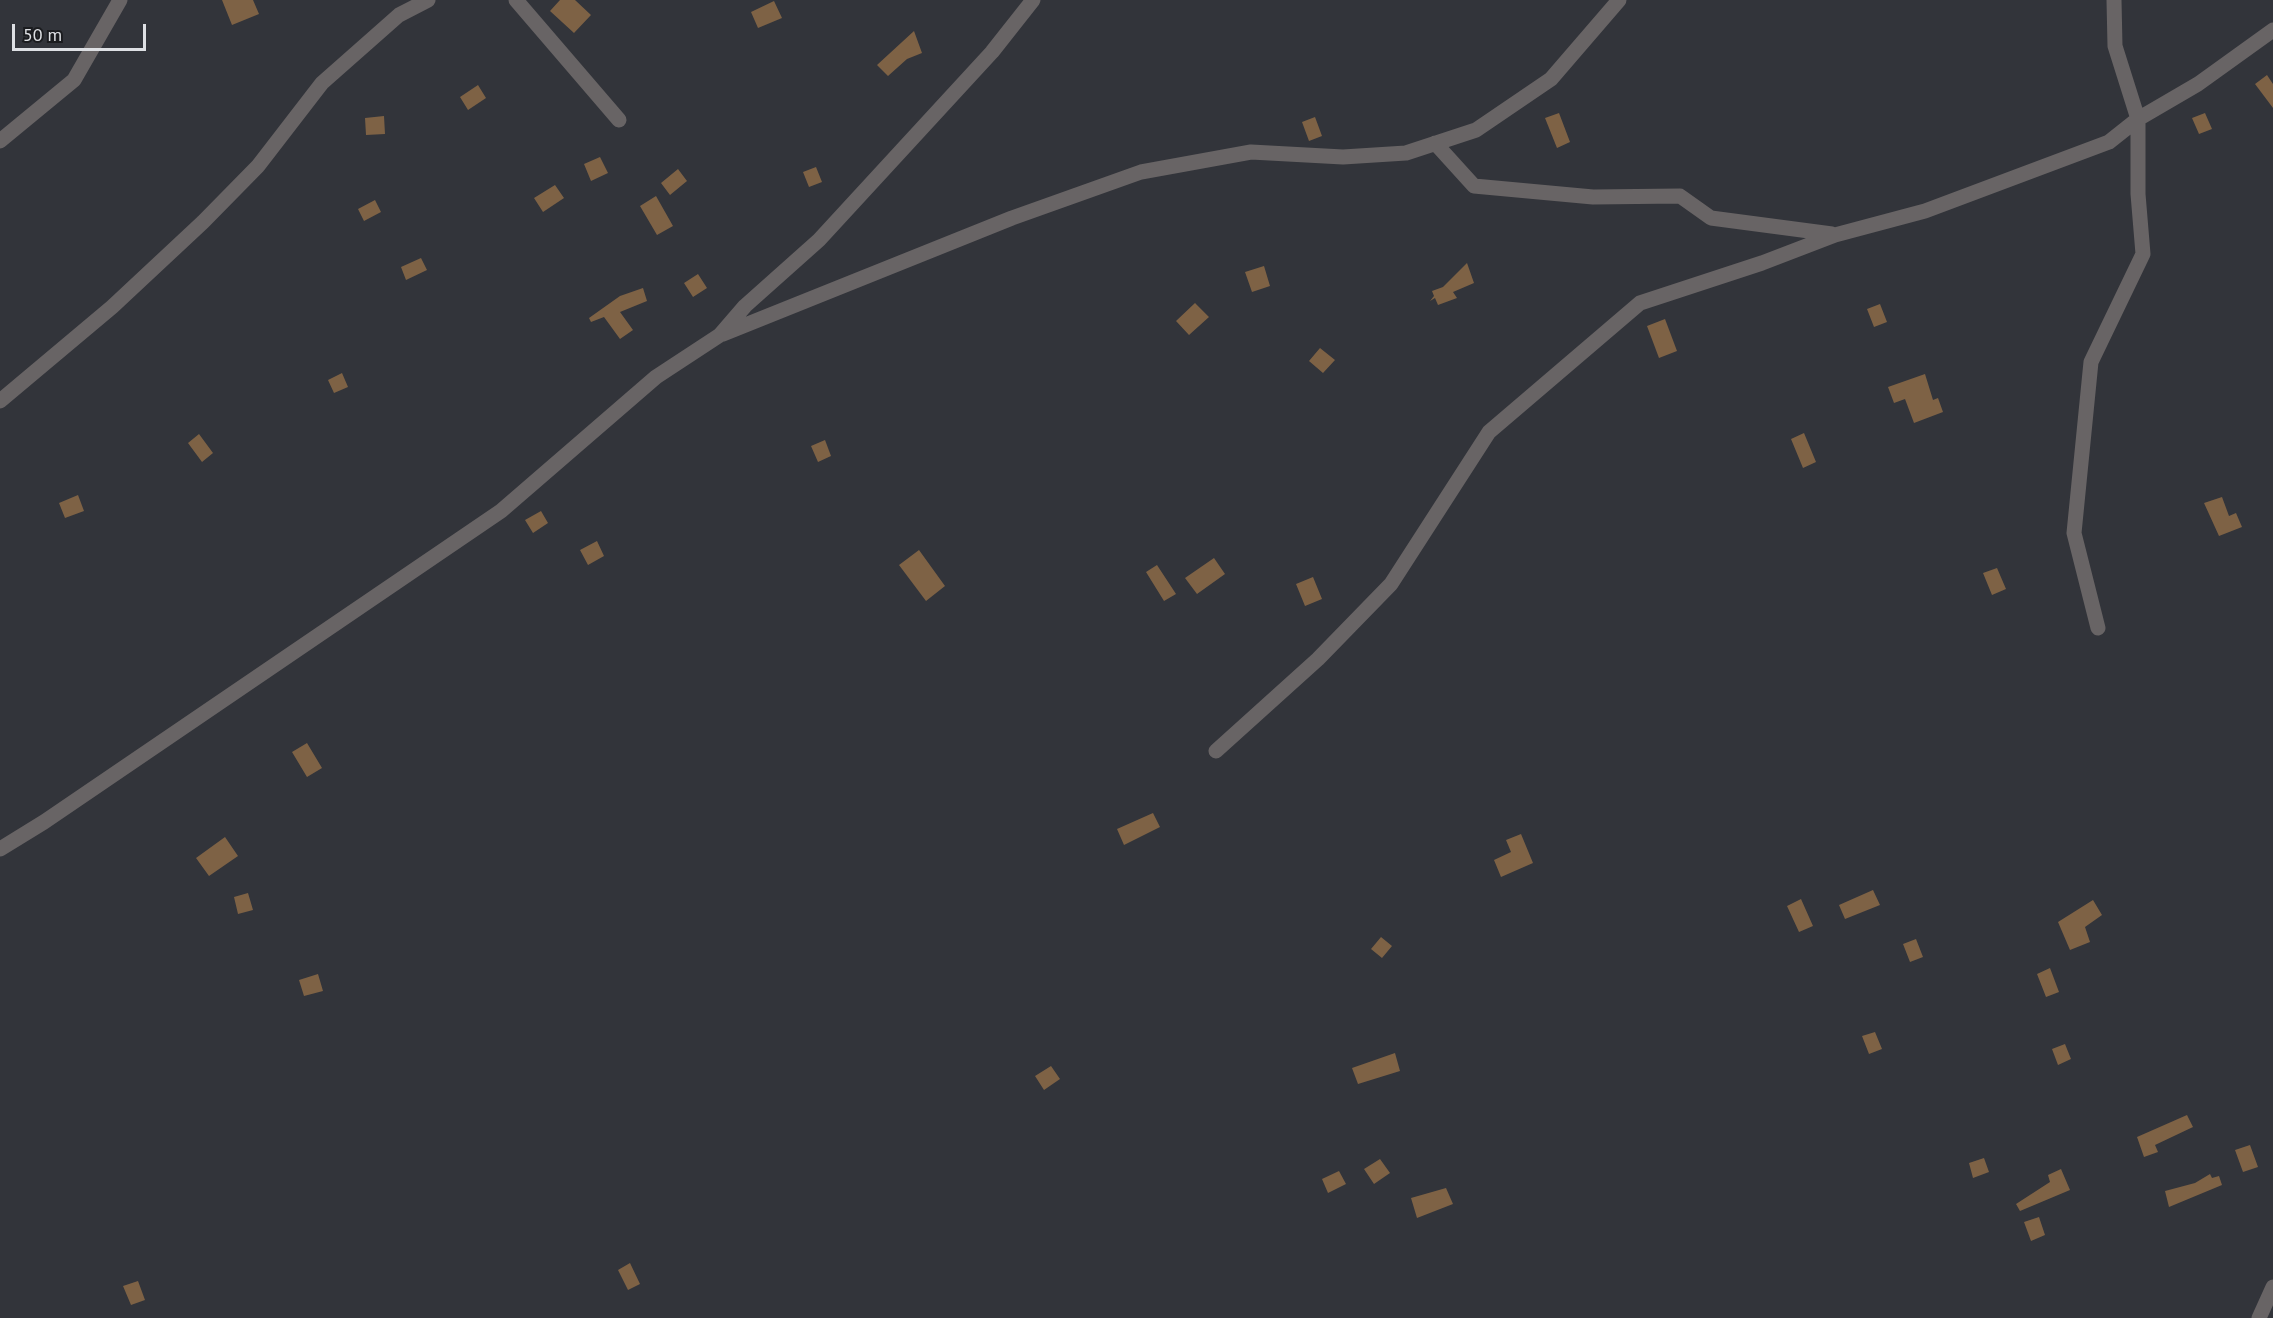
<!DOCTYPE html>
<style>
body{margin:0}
#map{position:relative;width:2273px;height:1318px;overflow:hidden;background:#32343a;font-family:"PT Sans",sans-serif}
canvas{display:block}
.scale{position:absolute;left:12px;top:24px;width:134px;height:27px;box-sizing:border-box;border:3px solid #dee0e4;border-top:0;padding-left:8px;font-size:18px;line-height:21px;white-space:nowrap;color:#dee0e4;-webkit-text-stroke:4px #1b1c1f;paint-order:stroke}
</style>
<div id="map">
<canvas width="2273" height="1318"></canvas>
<div class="scale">50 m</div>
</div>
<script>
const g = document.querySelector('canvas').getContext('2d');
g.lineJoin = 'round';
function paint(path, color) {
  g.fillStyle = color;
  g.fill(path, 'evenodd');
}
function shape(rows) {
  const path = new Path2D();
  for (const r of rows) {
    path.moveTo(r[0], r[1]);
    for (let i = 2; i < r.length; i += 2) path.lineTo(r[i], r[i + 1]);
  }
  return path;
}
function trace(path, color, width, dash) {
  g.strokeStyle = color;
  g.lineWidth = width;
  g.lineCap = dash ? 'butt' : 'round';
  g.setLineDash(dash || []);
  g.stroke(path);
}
const building = shape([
 [222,0,253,0,259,14,232,25],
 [560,0,575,0,591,15,574,33,550,11],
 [774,1,782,18,758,28,751,12],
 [914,31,922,53,907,59,888,76,877,65],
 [2267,75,2273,84,2273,108,2255,84],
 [478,85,486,98,468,110,460,97],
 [1559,113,1570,142,1557,148,1545,118],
 [2205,113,2212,129,2199,134,2192,118],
 [384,116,385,134,366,135,365,118],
 [1315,117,1322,136,1309,141,1302,122],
 [600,157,608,173,591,181,584,164],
 [816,167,822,182,809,187,803,172],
 [678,169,687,181,670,195,661,183],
 [555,185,564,198,543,212,534,198],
 [656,196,673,226,657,235,640,206],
 [375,200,381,212,364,221,358,209],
 [421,258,427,270,406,280,401,267],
 [1467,263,1474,283,1453,292,1457,298,1438,305,1435,298,1430,301,1434,296,1432,291,1443,287],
 [1264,266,1270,286,1252,292,1245,272],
 [698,274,707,288,693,297,684,283],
 [643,288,647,301,620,312,633,330,620,339,604,317,591,322,589,318,620,296],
 [1195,303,1209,317,1189,335,1176,321],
 [1880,304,1887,322,1874,327,1867,309],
 [1665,319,1677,351,1659,358,1647,326],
 [1320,348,1335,360,1323,373,1309,361],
 [342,373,348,387,334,393,328,380],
 [1925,374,1933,400,1938,398,1943,412,1914,423,1905,399,1894,403,1888,387],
 [1804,433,1816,462,1803,468,1791,439],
 [199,434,213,453,202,462,188,443],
 [825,440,831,456,818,462,811,446],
 [78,495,84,511,65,518,59,503],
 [2222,497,2229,516,2236,513,2242,527,2219,536,2204,503],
 [541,511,548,523,533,533,525,520],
 [597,541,604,556,588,565,580,550],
 [919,550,945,586,926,601,899,565],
 [1214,558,1225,574,1197,594,1185,578],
 [1157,565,1176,594,1164,601,1146,572],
 [1997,568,2006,589,1992,595,1983,573],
 [1313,577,1322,599,1305,606,1296,584],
 [307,743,322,768,307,777,292,752],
 [1153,813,1160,827,1124,845,1117,829],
 [1521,834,1533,863,1501,877,1494,860,1511,852,1506,840],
 [225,837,238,856,209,876,196,858],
 [1873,890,1880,905,1845,919,1839,905],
 [248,893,253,910,238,914,234,897],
 [1801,899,1813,926,1799,932,1787,906],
 [2093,900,2102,915,2085,927,2090,942,2070,950,2058,922],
 [1381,937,1392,946,1382,958,1371,949],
 [1916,939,1923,957,1910,962,1903,944],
 [2050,968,2059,992,2046,997,2037,974],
 [318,974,323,991,304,996,299,980],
 [1875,1032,1882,1049,1869,1054,1862,1036],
 [2065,1044,2071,1059,2058,1065,2052,1049],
 [1395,1053,1400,1071,1358,1084,1352,1068],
 [1051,1066,1060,1079,1044,1090,1035,1076],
 [2187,1115,2193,1127,2155,1145,2158,1152,2144,1157,2137,1137],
 [2250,1145,2258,1167,2243,1172,2235,1150],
 [1984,1158,1989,1172,1973,1178,1969,1163],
 [1380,1159,1390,1173,1374,1184,1364,1169],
 [2061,1169,2070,1190,2020,1211,2016,1204,2050,1182,2048,1175],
 [1339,1171,1346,1184,1328,1193,1322,1179],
 [2210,1174,2212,1178,2219,1176,2222,1185,2169,1207,2165,1191,2195,1183],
 [1446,1188,1453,1204,1417,1218,1411,1198],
 [2039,1217,2045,1235,2031,1241,2024,1222],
 [630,1263,640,1284,628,1290,618,1270],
 [138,1281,145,1300,131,1305,123,1286]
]);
const minor = shape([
 [516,0,619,120],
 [0,141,74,80,120,0],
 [1435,143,1474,186,1593,197,1680,196,1711,218,1832,234],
 [723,334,1012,218,1141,172,1251,152,1343,157,1406,153,1476,130,1551,79,1619,0],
 [0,401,112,307,203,222,258,166,322,83,399,15,428,0],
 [2098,628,2074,533,2091,362,2143,254,2138,194,2138,119,2115,46,2114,0],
 [1216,751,1318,659,1391,584,1489,432,1640,303,1762,263,1835,235,1925,211,2109,142,2138,119,2198,84,2273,30],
 [0,849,44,822,501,511,656,377,720,335,745,306,819,240,992,52,1033,0],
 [2259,1318,2273,1287]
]);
paint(building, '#7e6245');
trace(minor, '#686465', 15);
</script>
